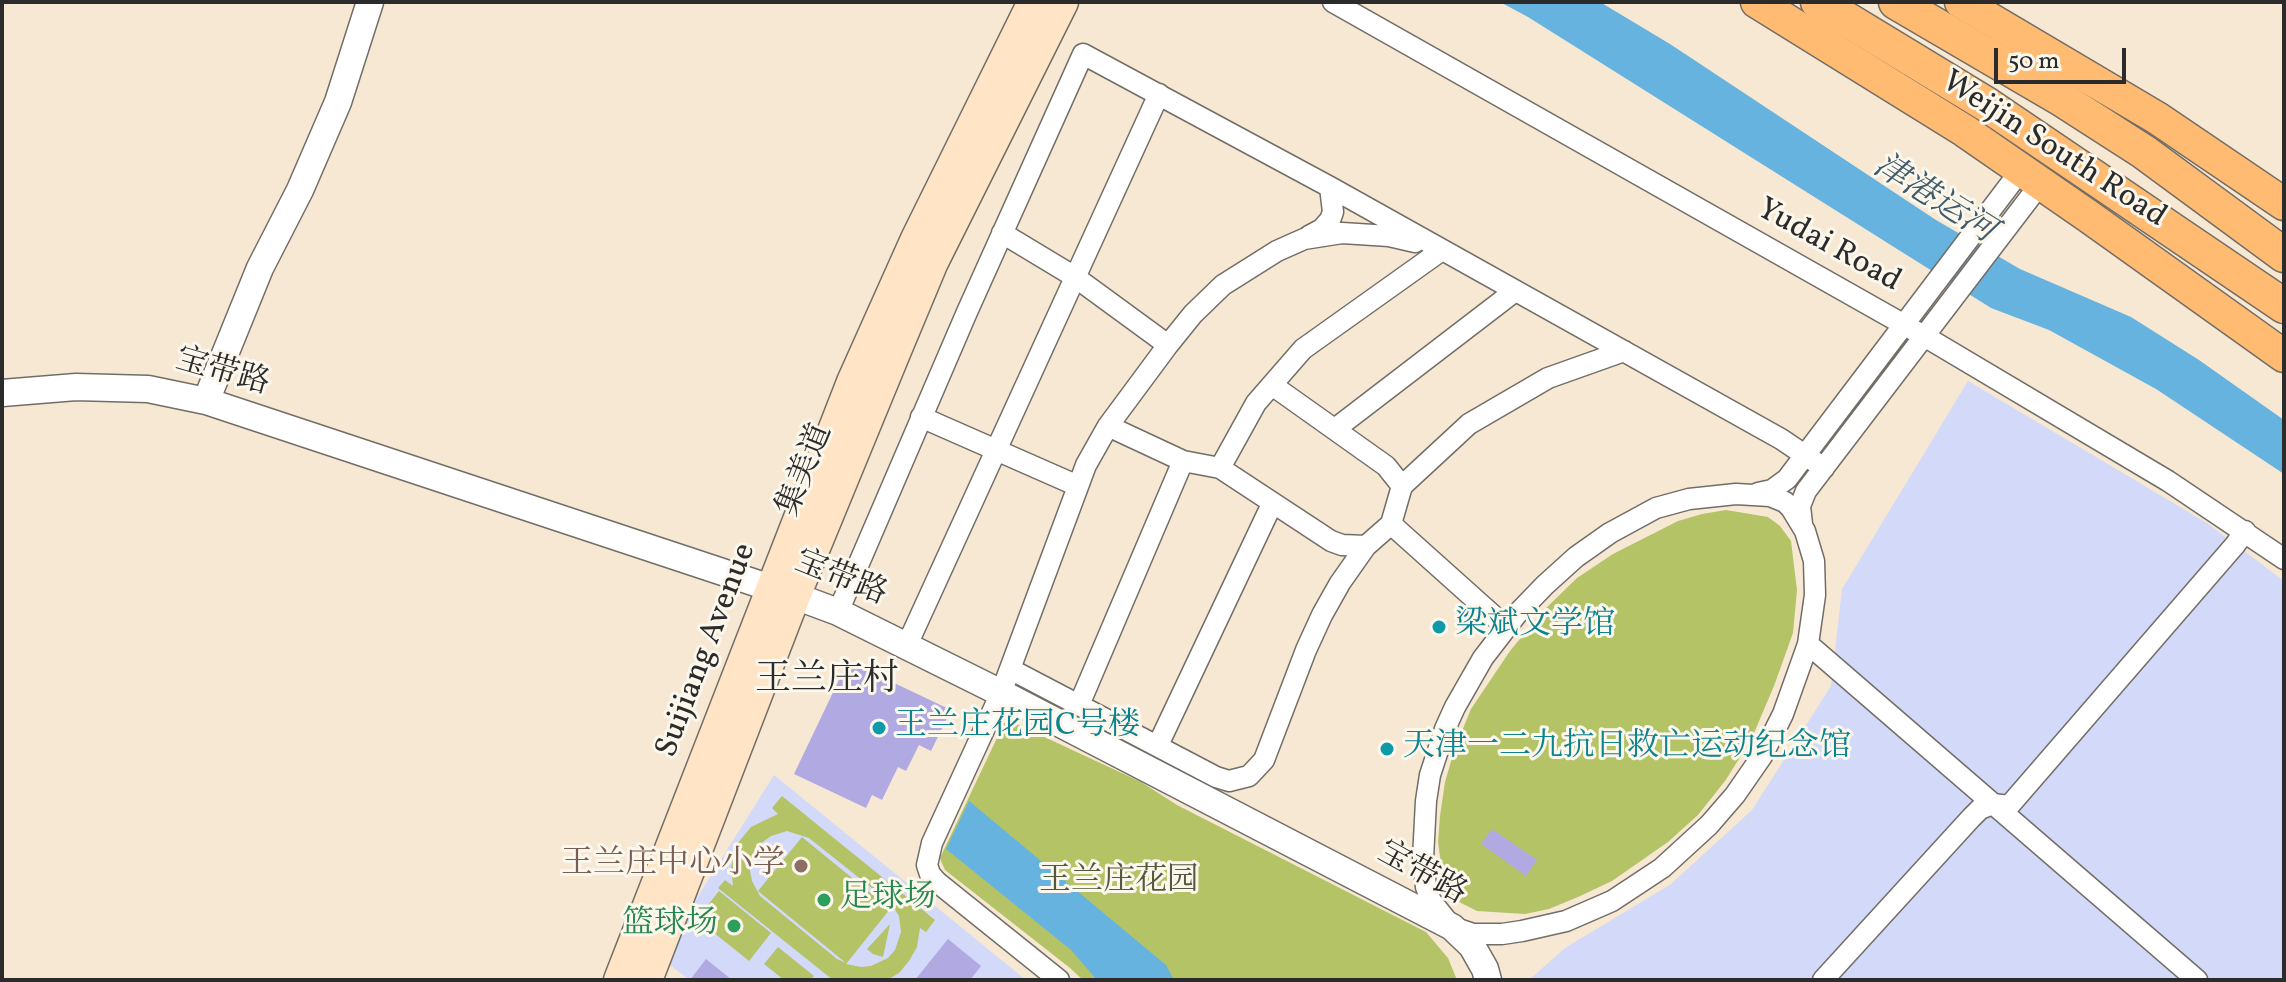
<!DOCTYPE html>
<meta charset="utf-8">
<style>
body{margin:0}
#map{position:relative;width:2286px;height:982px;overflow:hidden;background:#f7e8d4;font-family:Vollkorn,serif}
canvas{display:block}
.frame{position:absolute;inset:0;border:4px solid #2b2b2b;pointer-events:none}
.scale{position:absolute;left:1994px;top:48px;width:132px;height:36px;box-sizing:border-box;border:4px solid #2b2b2b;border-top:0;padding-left:10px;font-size:24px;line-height:28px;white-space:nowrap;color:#2b2b2b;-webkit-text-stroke:6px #fbf7ec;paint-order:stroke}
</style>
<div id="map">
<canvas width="2286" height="982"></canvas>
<div class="frame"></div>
<div class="scale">50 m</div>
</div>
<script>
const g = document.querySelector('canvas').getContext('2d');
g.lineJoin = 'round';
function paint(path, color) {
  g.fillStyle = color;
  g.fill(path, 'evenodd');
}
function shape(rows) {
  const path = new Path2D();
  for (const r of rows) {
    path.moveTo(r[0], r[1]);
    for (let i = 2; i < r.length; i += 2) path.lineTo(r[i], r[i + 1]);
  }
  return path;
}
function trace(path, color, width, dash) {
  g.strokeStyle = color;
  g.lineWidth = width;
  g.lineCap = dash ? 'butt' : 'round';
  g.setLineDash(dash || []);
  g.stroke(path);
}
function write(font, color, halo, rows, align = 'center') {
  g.font = font + ' Vollkorn,"Noto Serif SC",serif';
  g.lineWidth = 6;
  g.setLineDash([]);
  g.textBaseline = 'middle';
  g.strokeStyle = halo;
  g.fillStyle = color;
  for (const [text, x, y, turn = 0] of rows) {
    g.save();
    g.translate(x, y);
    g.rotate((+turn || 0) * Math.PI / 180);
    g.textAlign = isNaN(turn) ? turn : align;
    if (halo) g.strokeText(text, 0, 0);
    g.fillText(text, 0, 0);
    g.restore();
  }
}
const built = shape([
 [1968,381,2207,523,2284,581,2284,980,1529,980,1565,948,1671,884,1752,810,1831,686,1842,589],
 [774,775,1026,980,689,980,660,957]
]);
const green = shape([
 [1726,510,1768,517,1780,526,1791,541,1797,590,1793,633,1774,686,1751,740,1725,781,1698,815,1668,842,1612,881,1578,897,1549,909,1525,914,1477,911,1453,899,1442,872,1438,842,1440,816,1445,782,1455,748,1471,709,1510,651,1542,612,1577,578,1613,554,1678,521,1702,514],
 [1006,719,1141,782,1177,805,1426,932,1448,958,1457,980,1083,980,1070,968,945,870,941,861,940,858],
 [782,796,935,920,926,932,920,928,917,947,909,961,899,973,887,980,833,980,718,888,725,880,733,886,731,867,737,844,751,827,778,814,772,808],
 [787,831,809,838,887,900,894,908,899,916,901,932,895,950,888,958,871,966,861,967,846,964,890,909,802,837,758,891,846,963,837,959,760,896,752,881,750,871,754,851,760,844,771,836],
 [719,891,771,933,749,961,697,919],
 [890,924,883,957,873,954,867,949],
 [778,947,814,976,810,980,784,980,764,964]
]);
const water = shape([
 [1500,2,1600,2,1670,44,1936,220,2020,269,2131,317,2199,360,2284,420,2284,474,2156,389,2049,330,1991,308,1528,17],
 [969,801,1166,965,1174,980,1097,980,1071,950,946,849]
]);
const building = shape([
 [848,661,951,710,931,751,919,745,906,771,898,767,882,800,872,795,866,808,794,774],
 [1492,829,1537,860,1526,876,1481,844],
 [948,939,981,966,970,980,915,980],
 [706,959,732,980,690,980]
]);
const minor = shape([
 [1333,2,1924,336,2168,481,2284,559],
 [1002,233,1075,277,1168,345],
 [1309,236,1322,229,1330,220,1333,212,1330,187],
 [1272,385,1386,466,1402,486],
 [921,417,1078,486],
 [1108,426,1183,461,1220,468,1331,541,1342,545,1366,546],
 [1335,429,1515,291],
 [1220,468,1256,403,1303,349,1442,250],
 [1758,493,1772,490,1787,479,2021,170],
 [1736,494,1770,496,1785,502,1791,508,1805,531,1814,561,1815,595,1808,644,1783,714,1762,756,1735,795,1709,825,1662,868,1612,901,1566,921,1522,931,1502,934,1473,934,1452,927,1431,901,1426,887,1423,858,1426,801,1430,775,1445,729,1455,707,1483,658,1517,614,1545,585,1576,557,1610,533,1656,508,1689,499,1736,494],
 [1391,524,1506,627],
 [1802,524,1800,506,1806,491,2041,183],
 [838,612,967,312,1083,54,1330,187,1781,439,1824,468],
 [1808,644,2197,980],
 [907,645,1159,94],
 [1010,669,1216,777,1229,781,1249,776,1264,760,1306,650,1322,615,1340,583,1366,546,1391,524,1402,486,1469,424,1548,378,1624,351],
 [1079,705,1183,461],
 [1158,745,1272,504],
 [1059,980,937,882,930,874,927,865,932,843,1001,693,1086,465,1108,426,1168,345,1193,314,1223,285,1277,251,1304,239,1342,233,1389,236,1415,242],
 [1823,980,1971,818,1980,809,1993,804,2009,806,2235,545,2245,531]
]);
const tertiary = shape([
 [2,393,76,387,148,389,206,401,795,596,838,612,1001,693,1452,927,1472,946,1485,969,1488,980],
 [206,401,260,268,300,190,338,102,370,2]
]);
const secondary = shape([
 [619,980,852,382,916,239,1033,2],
 [647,980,795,596,895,353,933,262,1063,2]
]);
const primary = shape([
 [1757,2,1965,131,2088,216,2284,356],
 [1961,2,2157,118,2284,204]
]);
const trunk = shape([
 [1818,2,1986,104,2284,306],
 [1896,2,2060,98,2144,152,2284,255]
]);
const markers = [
 [1439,627,8,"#0f9aa8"],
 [879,728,8,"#0f9aa8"],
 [1387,749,8,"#0f9aa8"],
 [801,866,8,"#8d6e63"],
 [824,900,8,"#2e9e5b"],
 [734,926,8,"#2e9e5b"]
];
const streetNames = [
 ["Weijin South Road",2053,151,33],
 ["Yudai Road",1828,247,29],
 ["宝带路",222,374,16],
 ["集美道",807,471,-68],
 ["宝带路",840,580,22],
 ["Suijiang Avenue",708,651,-69],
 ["宝带路",1421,875,29]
];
const cultureNames = [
 ["梁斌文学馆",1455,627],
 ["王兰庄花园C号楼",895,728],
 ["天津一二九抗日救亡运动纪念馆",1403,749]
];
const educationNames = [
 ["王兰庄中心小学",785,866]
];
const parkNames = [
 ["王兰庄花园",1119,883]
];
const leisureNames = [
 ["足球场",840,900],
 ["篮球场",718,926,"right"]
];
const waterNames = [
 ["津港运河",1933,201,32]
];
const quarterNames = [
 ["王兰庄村",827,682]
];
paint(built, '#d2d9f9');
paint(green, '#b4c366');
paint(water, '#67b3e0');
paint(building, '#b1a9e2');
trace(minor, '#726d66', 23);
trace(tertiary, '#726d66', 29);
trace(secondary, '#726d66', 33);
trace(primary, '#726d66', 35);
trace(trunk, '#726d66', 37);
trace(minor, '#fff', 20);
trace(tertiary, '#fff', 26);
trace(secondary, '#ffe4c6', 30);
trace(primary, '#ffbb71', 32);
trace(trunk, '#ffbb71', 34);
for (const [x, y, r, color] of markers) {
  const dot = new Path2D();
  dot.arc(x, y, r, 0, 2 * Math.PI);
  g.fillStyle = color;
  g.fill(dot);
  trace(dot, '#fbf7ec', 3);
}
write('32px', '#2b2b2b', '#fbf7ec', streetNames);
write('32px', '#0d838f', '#fbf7ec', cultureNames, 'left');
write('32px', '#785e54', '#fbf7ec', educationNames, 'right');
write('32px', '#54593d', '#fbf7ec', parkNames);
write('32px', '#27864d', '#fbf7ec', leisureNames, 'left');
write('italic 34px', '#405b6a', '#fbf7ec', waterNames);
write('36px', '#2b2b2b', '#fbf7ec', quarterNames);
</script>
